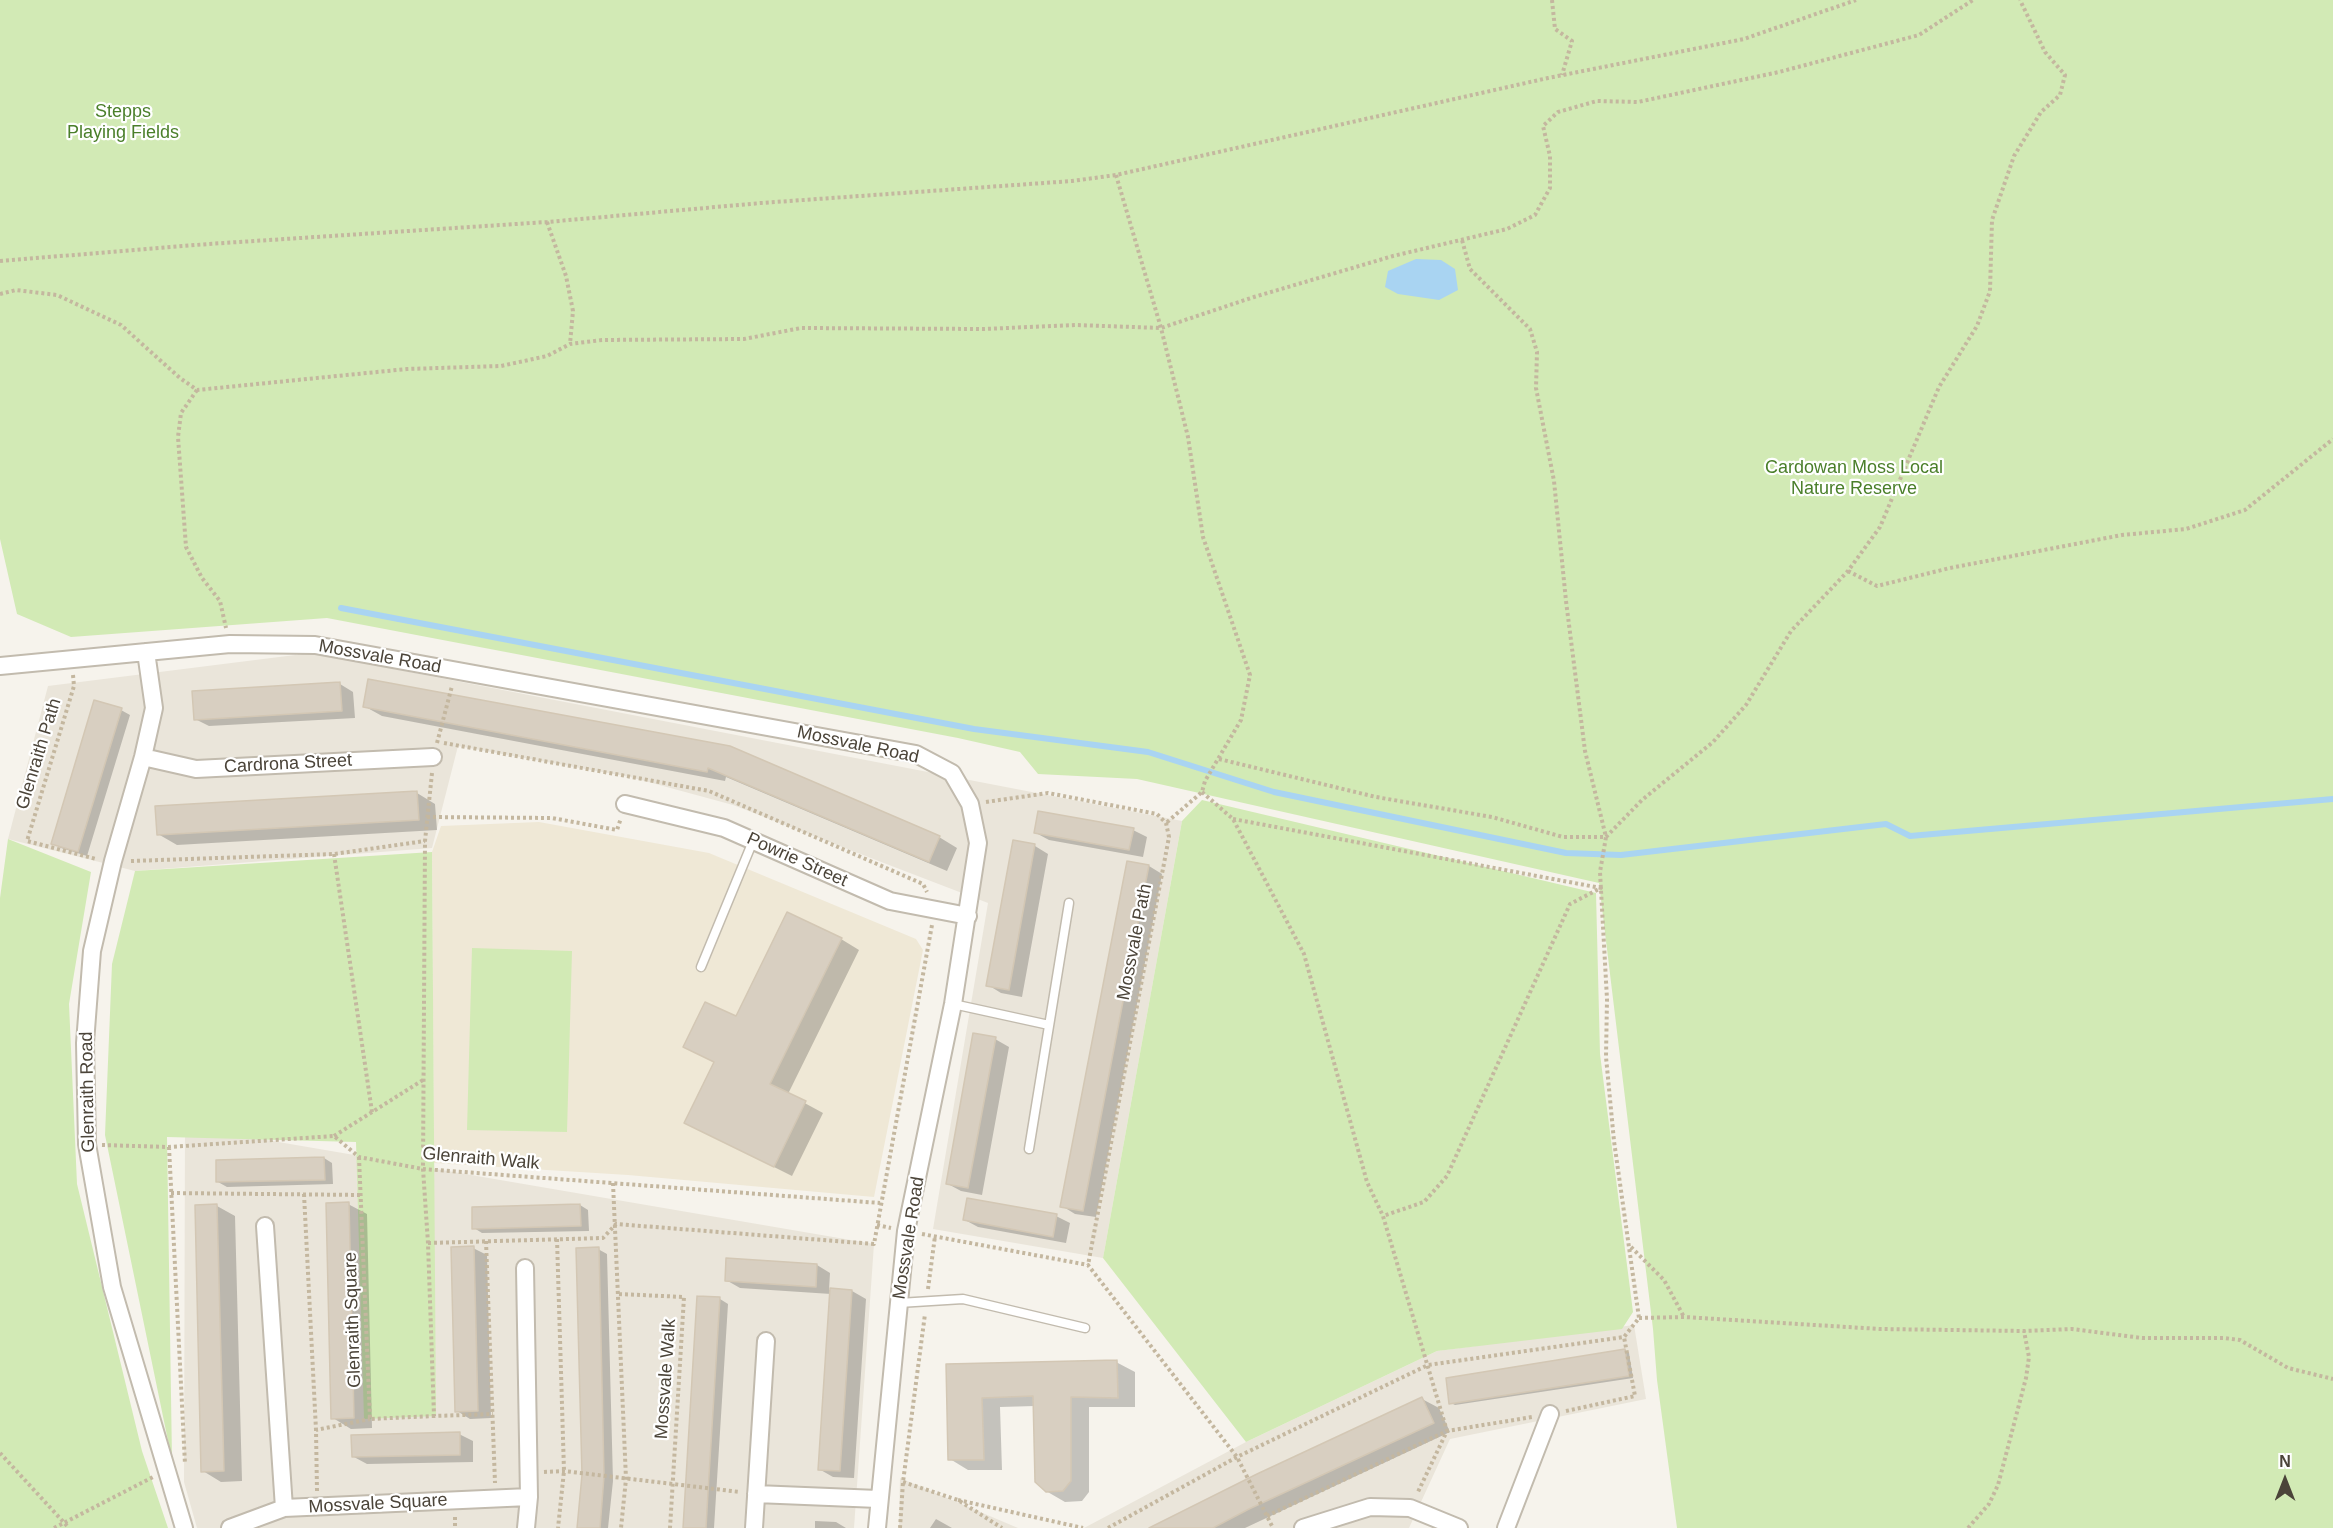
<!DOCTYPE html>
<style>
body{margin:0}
#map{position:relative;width:2333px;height:1528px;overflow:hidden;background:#f6f3ec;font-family:Helvetica,sans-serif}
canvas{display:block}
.north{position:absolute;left:2255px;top:1450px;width:60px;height:60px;-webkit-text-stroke:4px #fff;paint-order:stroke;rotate:0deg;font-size:16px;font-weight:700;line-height:24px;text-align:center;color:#4b4439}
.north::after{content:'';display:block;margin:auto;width:21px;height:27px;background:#4b4439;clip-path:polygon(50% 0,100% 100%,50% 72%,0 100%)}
</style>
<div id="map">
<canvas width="2333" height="1528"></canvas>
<div class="north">N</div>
</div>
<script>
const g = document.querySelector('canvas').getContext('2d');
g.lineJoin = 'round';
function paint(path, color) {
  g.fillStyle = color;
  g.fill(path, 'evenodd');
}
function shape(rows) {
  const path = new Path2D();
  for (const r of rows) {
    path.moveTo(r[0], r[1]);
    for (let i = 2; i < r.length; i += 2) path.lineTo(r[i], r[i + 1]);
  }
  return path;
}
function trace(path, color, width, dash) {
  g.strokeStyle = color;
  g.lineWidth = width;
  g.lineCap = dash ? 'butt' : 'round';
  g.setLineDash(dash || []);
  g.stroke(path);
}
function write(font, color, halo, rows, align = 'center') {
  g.font = font + ' Helvetica,sans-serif';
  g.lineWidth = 4.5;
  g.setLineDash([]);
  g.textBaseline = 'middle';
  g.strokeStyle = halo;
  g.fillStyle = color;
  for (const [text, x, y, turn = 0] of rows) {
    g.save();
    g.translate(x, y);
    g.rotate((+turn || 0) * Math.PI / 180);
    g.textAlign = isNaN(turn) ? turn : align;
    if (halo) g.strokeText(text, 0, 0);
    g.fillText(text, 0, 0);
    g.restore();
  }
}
const residential = shape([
 [311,653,1182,821,1103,1258,933,1229,988,903,733,805,630,777,458,746,432,848,135,871,8,839,48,686],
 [185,1126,874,1244,854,1528,197,1528,184,1482],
 [1634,1325,1646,1399,1450,1439,1409,1528,1084,1528,1246,1442,1437,1351],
 [900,1478,1018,1528,899,1528]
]);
const education = shape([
 [539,822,709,853,916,939,923,950,874,1197,628,1175,434,1163,432,852,441,826]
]);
const green = shape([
 [0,0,2333,0,2333,1528,1677,1528,1657,1380,1653,1329,1599,883,1137,779,1038,774,1020,752,958,738,327,618,71,637,17,614,0,539],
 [1202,800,1596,893,1600,1054,1633,1312,1622,1329,1437,1351,1246,1442,1103,1258,1182,821],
 [8,839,91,872,69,1004,77,1184,142,1451,168,1528,0,1528,0,898],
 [432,852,436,1416,364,1419,356,1142,167,1137,172,1460,105,1135,112,964,135,871],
 [472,948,572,951,567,1132,467,1130]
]);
const water = shape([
 [1416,259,1441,260,1455,269,1458,290,1439,300,1398,294,1385,287,1388,271]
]);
const shadow = shape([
 [340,684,353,692,355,718,209,726,195,719],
 [364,706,730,748,939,837,957,848,947,871,726,777,725,781,382,716],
 [121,710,130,715,87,856,61,848,53,843],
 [417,793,435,804,437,830,177,845,158,834],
 [1133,830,1147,837,1143,857,1049,840,1036,833],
 [1014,842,1035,846,1048,854,1022,997,1001,993,988,985],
 [1149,866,1162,874,1096,1217,1075,1214,1062,1206],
 [841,939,859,950,788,1094,823,1113,792,1176,686,1123,715,1063,685,1047,737,1018],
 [995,1039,1009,1047,982,1195,961,1191,948,1184],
 [324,1158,332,1163,333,1184,227,1187,218,1182],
 [348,1204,367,1214,372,1428,351,1429,333,1418],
 [580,1205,588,1210,589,1231,482,1233,474,1228],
 [217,1206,235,1216,242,1481,221,1482,203,1471],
 [1056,1216,1070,1223,1066,1243,978,1227,965,1220],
 [473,1248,487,1255,491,1418,470,1419,457,1411],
 [598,1249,607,1254,613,1481,608,1528,578,1528],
 [817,1265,830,1273,829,1290,852,1291,866,1299,854,1478,833,1477,819,1469,831,1294,740,1288,726,1280],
 [720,1299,728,1304,714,1528,684,1528],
 [1625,1351,1629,1353,1633,1378,1455,1405,1451,1403],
 [1116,1362,1135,1372,1135,1407,1089,1407,1089,1492,1082,1501,1065,1502,1046,1491,1035,1406,1000,1407,1002,1470,968,1470,950,1459,947,1366],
 [1422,1399,1439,1408,1450,1432,1245,1528,1152,1528],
 [459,1434,473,1441,473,1462,367,1464,354,1457],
 [936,1519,952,1528,930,1528],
 [815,1521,836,1522,846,1528,815,1528]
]);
const stream = shape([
 [341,608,974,729,1148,752,1274,792,1566,853,1621,855,1886,824,1910,836,2333,799]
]);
const building = shape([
 [368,679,730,746,940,836,929,862,708,768,707,772,363,707,368,679],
 [340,682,342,711,194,720,192,691,340,682],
 [94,700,122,708,78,852,51,844,94,700],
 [417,791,419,820,157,835,155,806,417,791],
 [1038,811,1134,828,1129,850,1034,833,1038,811],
 [1013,840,1035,844,1009,990,986,986,1013,840],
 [1127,861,1149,865,1083,1211,1060,1207,1127,861],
 [787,912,842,938,770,1084,806,1101,774,1167,684,1123,714,1062,683,1047,705,1002,736,1016,787,912],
 [973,1033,996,1037,968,1188,946,1184,973,1033],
 [324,1157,325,1180,216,1182,216,1160,324,1157],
 [967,1198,1057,1214,1053,1237,963,1220,967,1198],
 [349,1202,354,1418,331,1419,326,1203,349,1202],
 [217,1204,224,1471,201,1472,195,1205,217,1204],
 [580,1204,581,1226,472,1229,472,1207,580,1204],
 [474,1246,478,1411,455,1412,451,1247,474,1246],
 [599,1247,604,1476,600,1528,577,1528,582,1475,576,1248,599,1247],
 [726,1258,817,1264,816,1287,725,1281,726,1258],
 [830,1288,852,1290,840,1471,818,1470,830,1288],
 [697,1296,720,1297,708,1492,706,1528,683,1528,697,1296],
 [1625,1349,1629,1376,1449,1404,1446,1378,1625,1349],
 [1117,1360,1118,1398,1071,1397,1071,1481,1063,1491,1046,1492,1035,1482,1033,1396,982,1398,984,1460,948,1460,946,1364,1117,1360],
 [1422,1397,1434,1423,1249,1509,1213,1528,1149,1528,1257,1474,1422,1397],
 [460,1432,460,1455,352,1457,351,1435,460,1432]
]);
const path = shape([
 [1552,0,1555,29,1572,41,1562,75],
 [1116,175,1161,328,1188,437,1203,537,1250,675,1241,720,1205,781,1202,792,1166,823],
 [547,222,566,276,573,311,570,344],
 [0,261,208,244,547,222,761,203,1072,181,1116,175,1548,78,1744,39,1856,0],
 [0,294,16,290,57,295,121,325,180,378,197,390,407,369,501,366,547,356,570,344,602,340,744,339,801,328,983,329,1076,325,1161,328,1254,297,1393,256,1507,229,1535,215,1550,188,1550,156,1543,126,1558,112,1597,101,1638,102,1779,72,1919,35,1973,0],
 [197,390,181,413,178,437,186,547,202,578,220,601,226,628],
 [1848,571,1877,586,1950,568,2122,535,2186,529,2245,510,2333,439],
 [73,675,74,686,27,841,96,859],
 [437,743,452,686],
 [444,743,709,791,923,884,927,892],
 [1219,759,1376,797,1492,817,1563,837,1606,837,1642,800,1713,742,1746,705,1791,631,1848,571,1880,527,1939,387,1977,326,1990,291,1992,220,2014,156,2041,112,2060,95,2065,75,2045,52,2020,0],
 [432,773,425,841,423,1169,428,1243,434,1416,493,1414],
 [1202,792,1233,819,1304,954,1367,1182,1383,1216,1447,1431,1417,1494],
 [986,802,1048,793,1157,814,1166,823,1169,837,1088,1265],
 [427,817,552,818,617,830,621,818],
 [1233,819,1601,888,1570,904,1447,1176,1424,1202,1383,1216],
 [334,854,372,1112],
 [131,861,334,854,425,841],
 [334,1136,423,1080],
 [102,1145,169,1147,334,1136,359,1157,423,1169,880,1203],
 [169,1147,185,1464],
 [359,1157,370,1419,434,1416],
 [613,1183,626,1479,621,1528],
 [171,1193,362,1195],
 [304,1194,316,1430],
 [877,1225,891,1228],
 [922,1234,1088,1265,1237,1457,1273,1528],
 [557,1239,564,1471,558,1528],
 [486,1241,495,1483],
 [428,1243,603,1238,616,1224,874,1244,932,925],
 [1631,1247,1664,1280,1684,1317],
 [928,1289,935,1236],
 [619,1294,684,1297,670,1528],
 [1639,1318,1684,1317,1880,1329,2024,1331,2072,1329,2142,1338,2224,1338,2240,1340,2288,1368,2333,1379],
 [1566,1411,1635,1396,1624,1337],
 [0,1453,69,1528],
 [544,1472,564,1471,740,1492],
 [903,1482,958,1500,1002,1528],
 [317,1491,316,1430,370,1419],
 [958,1500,1083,1528],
 [1267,1516,1447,1431,1532,1417],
 [455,1517,455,1528],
 [54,1528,153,1477],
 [900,1528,903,1482,925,1314],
 [1108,1528,1237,1457,1428,1365,1624,1337,1639,1318,1614,1141,1606,1057,1607,999,1600,872,1606,837,1585,751,1566,601,1554,481,1536,388,1537,352,1530,329,1470,269,1462,240],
 [1968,1528,1989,1504,1998,1485,2026,1378,2029,1357,2024,1331]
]);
const service = shape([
 [701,967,753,841],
 [953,1004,1049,1025],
 [1029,1149,1069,903],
 [899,1303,963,1299,1085,1328]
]);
const minor = shape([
 [146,652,154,708,143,757,113,861,92,951,85,1043,87,1144,112,1287,184,1528],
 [0,666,230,644,315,645,916,754,952,773,970,804,978,843,953,1004,906,1231,877,1528],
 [143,757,196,769,433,757],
 [625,804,724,828,890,901,968,916],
 [265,1226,284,1508],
 [525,1268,529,1497,526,1528],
 [756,1494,878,1499],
 [230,1528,284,1508,529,1497],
 [754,1528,766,1341],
 [1303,1528,1370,1507,1410,1508,1459,1528],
 [1506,1528,1550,1414]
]);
const parkNames = [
 ["Stepps",123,112],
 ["Playing Fields",123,133],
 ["Cardowan Moss Local",1854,468],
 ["Nature Reserve",1854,489]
];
const streetNames = [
 ["Mossvale Road",380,657,10],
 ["Mossvale Road",858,745,12],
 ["Glenraith Path",39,754,-73],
 ["Cardrona Street",288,764,-3],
 ["Powrie Street",797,860,24],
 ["Mossvale Path",1135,942,-79],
 ["Glenraith Road",88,1092,-91],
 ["Glenraith Walk",481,1159,5],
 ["Mossvale Road",909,1238,-81],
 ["Glenraith Square",353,1320,-92],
 ["Mossvale Walk",666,1379,-86],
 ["Mossvale Square",378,1504,-3]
];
paint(residential, '#eae5da');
paint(education, '#efe8d6');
paint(green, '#d2eab5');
paint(water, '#a9d4f2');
paint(shadow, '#0003');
trace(stream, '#a9d4f2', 6);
paint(building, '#d8cfc1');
trace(building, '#d3c7b4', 1.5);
trace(service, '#c2bbae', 11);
trace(minor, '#c2bbae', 20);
trace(path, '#c4b79f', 4, [3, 3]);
trace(service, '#fff', 8);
trace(minor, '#fff', 16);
write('18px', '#4a7f2a', '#fff', parkNames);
write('18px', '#4b4439', '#fff', streetNames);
</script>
